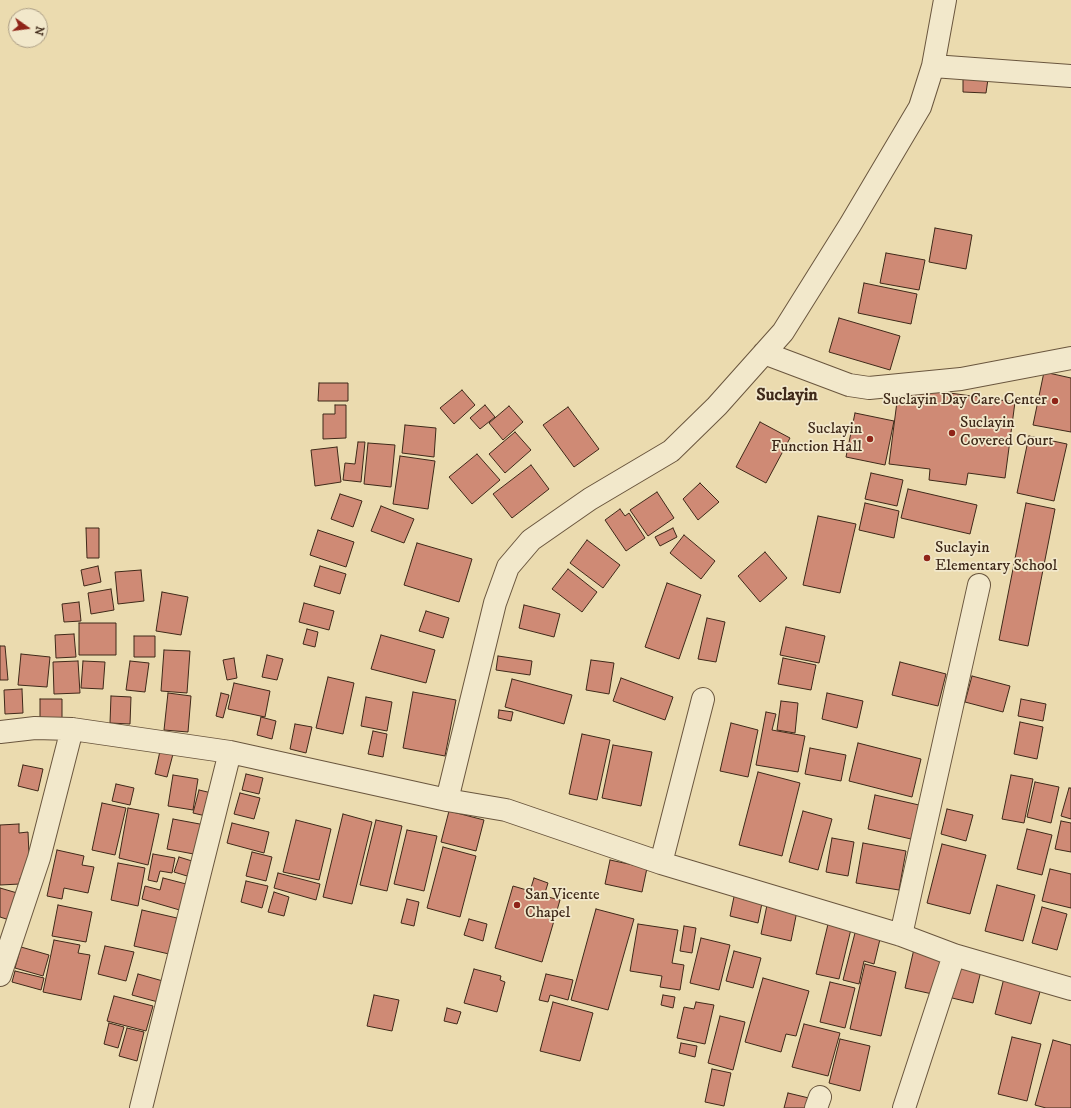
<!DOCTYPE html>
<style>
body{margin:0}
#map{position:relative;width:1071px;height:1108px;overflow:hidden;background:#ebdbaf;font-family:"IM FELL DW Pica",serif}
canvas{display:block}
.north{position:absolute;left:8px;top:8px;width:40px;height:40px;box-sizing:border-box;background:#f2e8cb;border:1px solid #aa9c84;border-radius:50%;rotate:104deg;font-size:11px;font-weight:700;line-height:16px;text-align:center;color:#3f2919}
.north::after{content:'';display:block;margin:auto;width:14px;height:18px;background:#8f2418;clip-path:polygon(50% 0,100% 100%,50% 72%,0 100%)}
</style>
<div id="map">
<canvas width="1071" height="1108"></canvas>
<div class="north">N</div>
</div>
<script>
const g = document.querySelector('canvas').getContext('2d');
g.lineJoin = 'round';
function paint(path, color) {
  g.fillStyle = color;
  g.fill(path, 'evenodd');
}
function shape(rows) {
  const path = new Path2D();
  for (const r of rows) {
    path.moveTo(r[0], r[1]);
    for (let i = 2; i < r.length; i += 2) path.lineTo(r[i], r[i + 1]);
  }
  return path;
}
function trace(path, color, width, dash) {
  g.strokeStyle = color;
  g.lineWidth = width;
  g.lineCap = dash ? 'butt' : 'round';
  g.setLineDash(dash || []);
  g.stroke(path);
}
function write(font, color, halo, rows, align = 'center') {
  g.font = font + ' "IM FELL DW Pica",serif';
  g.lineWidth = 3.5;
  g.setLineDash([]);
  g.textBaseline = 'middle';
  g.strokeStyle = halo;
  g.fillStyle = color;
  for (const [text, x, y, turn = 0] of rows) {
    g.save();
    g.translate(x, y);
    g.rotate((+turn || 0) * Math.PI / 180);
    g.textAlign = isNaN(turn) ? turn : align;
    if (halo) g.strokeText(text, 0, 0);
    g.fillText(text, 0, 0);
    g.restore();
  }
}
const building = shape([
 [963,78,988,79,986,93,963,92,963,78],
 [935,228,972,235,966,269,929,262,935,228],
 [886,253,925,260,919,290,880,283,886,253],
 [864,283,917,294,911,324,858,313,864,283],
 [839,318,900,336,890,370,829,352,839,318],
 [1044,372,1071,378,1071,432,1033,425,1044,372],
 [319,383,348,383,348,401,318,401,319,383],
 [899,386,1015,402,1005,478,968,473,966,485,929,480,930,469,889,464,899,386],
 [462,390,475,405,454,424,440,408,462,390],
 [335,405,346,405,346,438,323,439,323,414,335,414,335,405],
 [485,405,495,417,480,429,470,418,485,405],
 [509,406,523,422,503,440,489,423,509,406],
 [568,407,599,449,574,467,543,425,568,407],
 [855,413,894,421,885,465,846,457,855,413],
 [760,422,790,438,766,483,736,467,760,422],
 [405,425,436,428,434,457,402,453,405,425],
 [515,432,531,450,505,473,489,454,515,432],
 [1029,436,1067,444,1054,501,1017,493,1029,436],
 [358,442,365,442,361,482,343,480,345,463,355,464,358,442],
 [368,443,395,445,391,487,364,484,368,443],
 [337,447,341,482,315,486,311,450,337,447],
 [477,454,500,480,472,504,449,477,477,454],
 [400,456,435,461,428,509,393,504,400,456],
 [531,465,549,489,512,518,493,494,531,465],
 [871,473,903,480,897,506,865,499,871,473],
 [700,483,719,502,698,520,683,499,700,483],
 [908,489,977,505,970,534,901,518,908,489],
 [657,492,674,518,648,536,630,510,657,492],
 [340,494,362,501,353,527,331,519,340,494],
 [865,503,899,511,894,538,859,530,865,503],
 [1026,503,1055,509,1028,646,999,640,1026,503],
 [381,506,414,519,404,543,371,531,381,506],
 [620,509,625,516,629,513,645,538,626,551,605,520,620,509],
 [818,516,856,524,840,593,803,585,818,516],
 [86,528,99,528,99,558,87,558,86,528],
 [673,528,677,537,660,546,655,537,673,528],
 [318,530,354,542,346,567,310,555,318,530],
 [684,535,715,561,701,579,670,553,684,535],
 [587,540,620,565,603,588,570,563,587,540],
 [417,543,472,559,459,602,404,585,417,543],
 [765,552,787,578,760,602,738,576,765,552],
 [98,566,101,582,84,586,81,570,98,566],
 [320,566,346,574,340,594,314,586,320,566],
 [568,569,597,592,582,612,552,589,568,569],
 [141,570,144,601,118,604,115,572,141,570],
 [667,583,701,595,679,659,645,647,667,583],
 [111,589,114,610,91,614,88,593,111,589],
 [162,592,188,597,181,635,156,631,162,592],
 [79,602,81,621,64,622,62,604,79,602],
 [304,603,334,611,329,630,299,622,304,603],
 [524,605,560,614,554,637,519,628,524,605],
 [426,611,449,618,443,638,419,631,426,611],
 [707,618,725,622,716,662,698,659,707,618],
 [79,623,116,623,116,655,79,655,79,623],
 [786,627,825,636,819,663,780,655,786,627],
 [307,629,318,632,315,647,303,644,307,629],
 [74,634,76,657,56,658,55,635,74,634],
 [381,635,435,650,426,683,371,669,381,635],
 [134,636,155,636,155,657,134,657,134,636],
 [0,646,5,646,8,680,0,680,0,646],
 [164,650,190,651,187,693,161,691,164,650],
 [21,654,50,657,47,687,18,685,21,654],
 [267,655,283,659,277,680,262,677,267,655],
 [498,656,532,661,530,675,496,670,498,656],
 [234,658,237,678,227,680,223,660,234,658],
 [783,658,816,665,811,690,778,684,783,658],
 [591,660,614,663,609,694,586,690,591,660],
 [78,661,80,693,54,694,53,662,78,661],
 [83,661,105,662,103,689,81,688,83,661],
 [130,661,149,663,145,692,126,690,130,661],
 [900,662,946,674,938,706,892,695,900,662],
 [972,676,1010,686,1003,712,965,702,972,676],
 [328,677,354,683,343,734,316,728,328,677],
 [621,678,673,697,665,720,613,701,621,678],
 [512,679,572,695,564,724,505,707,512,679],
 [234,683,270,691,265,717,228,709,234,683],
 [22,689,23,713,5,714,4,690,22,689],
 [413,692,456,700,445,756,403,748,413,692],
 [168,693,191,696,188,732,164,730,168,693],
 [221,693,229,695,223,718,216,716,221,693],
 [827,693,863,701,857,728,822,719,827,693],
 [111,696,131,697,130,724,110,723,111,696],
 [366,697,392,702,387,731,361,726,366,697],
 [40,699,62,699,62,724,40,724,40,699],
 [1021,699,1046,704,1043,721,1018,716,1021,699],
 [781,701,798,703,795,733,777,730,781,701],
 [499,710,513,712,511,721,498,718,499,710],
 [766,712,776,714,772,730,805,736,798,772,756,765,766,712],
 [261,717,276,721,272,739,257,735,261,717],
 [1020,722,1043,727,1037,759,1014,754,1020,722],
 [731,723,758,730,748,777,720,771,731,723],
 [295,724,312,727,306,753,290,749,295,724],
 [373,731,387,734,383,757,368,754,373,731],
 [582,734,610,740,597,800,569,794,582,734],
 [858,743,921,759,912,797,849,781,858,743],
 [613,745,652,752,641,806,602,798,613,745],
 [810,748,846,755,841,781,805,774,810,748],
 [160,751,173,754,167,777,155,774,160,751],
 [23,765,43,769,38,791,18,786,23,765],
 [758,772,800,783,782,856,739,845,758,772],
 [246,774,263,778,259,794,242,790,246,774],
 [173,775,198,779,193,810,168,806,173,775],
 [1011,775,1033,779,1024,823,1002,819,1011,775],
 [1035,782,1059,787,1051,823,1027,817,1035,782],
 [116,784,134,788,130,805,112,801,116,784],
 [1069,788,1071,788,1071,819,1061,816,1069,788],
 [199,790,216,794,210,817,193,813,199,790],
 [240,793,260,798,254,819,234,814,240,793],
 [875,795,919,805,911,839,868,829,875,795],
 [102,803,126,808,115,855,92,850,102,803],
 [128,808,159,814,148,865,119,858,128,808],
 [947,809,973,815,966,841,941,834,947,809],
 [449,811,484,820,476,851,441,842,449,811],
 [803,811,832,819,818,870,789,862,803,811],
 [343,814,372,822,352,904,323,897,343,814],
 [173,819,205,825,199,855,167,849,173,819],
 [296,820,331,829,319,880,283,872,296,820],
 [376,820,402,826,387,891,360,885,376,820],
 [1061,821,1071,823,1071,852,1055,849,1061,821],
 [232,823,269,832,264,853,227,843,232,823],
 [19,824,19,833,28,832,30,878,20,878,20,884,0,885,0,825,19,824],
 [1027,829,1052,835,1042,875,1017,869,1027,829],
 [407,830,437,836,424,891,394,884,407,830],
 [832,838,854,842,848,876,826,872,832,838],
 [863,843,906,851,899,890,856,883,863,843],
 [942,844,986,855,970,914,927,903,942,844],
 [443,847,476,856,460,917,427,908,443,847],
 [57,850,84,856,82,865,94,867,88,893,64,888,62,899,47,896,57,850],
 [252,852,272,857,266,881,246,876,252,852],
 [153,854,175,858,172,873,160,871,157,882,148,880,153,854],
 [179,857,192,861,187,876,174,872,179,857],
 [610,860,647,868,642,892,605,884,610,860],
 [118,863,145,868,138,906,111,900,118,863],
 [1050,869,1071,874,1071,908,1042,901,1050,869],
 [278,873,320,884,316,900,274,888,278,873],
 [163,878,190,885,183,911,142,899,145,886,160,890,163,878],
 [534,878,548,883,544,896,560,900,542,962,495,948,513,886,530,891,534,878],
 [246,881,268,886,262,908,241,902,246,881],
 [997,885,1035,895,1023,941,985,931,997,885],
 [0,888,24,895,16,922,0,917,0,888],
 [274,892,289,897,284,916,268,912,274,892],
 [735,892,763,898,758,923,730,916,735,892],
 [407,899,419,902,414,926,401,923,407,899],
 [58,905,92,912,86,942,52,936,58,905],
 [767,905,797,911,791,941,761,934,767,905],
 [1042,907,1067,914,1057,950,1032,943,1042,907],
 [596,909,634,919,608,1010,571,1000,596,909],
 [142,910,177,918,169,954,134,946,142,910],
 [469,919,487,924,483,941,464,935,469,919],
 [829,920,852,925,839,979,816,974,829,920],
 [638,924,678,930,672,963,684,965,680,990,660,987,662,976,630,971,638,924],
 [684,926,696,928,692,953,680,951,684,926],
 [856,929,881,935,874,964,864,961,859,984,843,980,856,929],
 [701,938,730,945,719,990,690,983,701,938],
 [54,940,80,945,78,953,90,955,81,1000,43,992,54,940],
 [105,946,134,952,126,981,98,974,105,946],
 [21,947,49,955,43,976,15,968,21,947],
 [914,949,946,957,937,995,905,988,914,949],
 [734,951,761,958,753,988,726,981,734,951],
 [865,964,896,972,881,1036,850,1029,865,964],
 [956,965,981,971,973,1003,948,997,956,965],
 [474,969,501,976,500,980,505,982,497,1012,464,1003,474,969],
 [15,971,44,978,41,990,12,982,15,971],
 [138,974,163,981,158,1002,132,995,138,974],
 [546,974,573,980,568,1000,550,995,548,1002,539,1000,546,974],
 [763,978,809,991,796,1036,786,1034,781,1052,745,1042,763,978],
 [1004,978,1041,988,1031,1024,995,1014,1004,978],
 [830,982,855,988,845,1028,820,1022,830,982],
 [374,995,399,1000,392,1031,367,1026,374,995],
 [663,995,675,997,673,1008,661,1005,663,995],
 [114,996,153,1006,146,1031,107,1021,114,996],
 [553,1002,593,1013,580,1061,540,1051,553,1002],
 [696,1002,714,1005,705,1044,677,1038,684,1007,694,1009,696,1002],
 [447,1008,461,1012,457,1024,444,1021,447,1008],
 [720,1016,745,1022,733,1070,708,1063,720,1016],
 [109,1023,124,1027,118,1048,104,1044,109,1023],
 [804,1024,840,1033,828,1076,792,1067,804,1024],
 [127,1028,144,1032,137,1061,119,1056,127,1028],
 [1012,1037,1041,1044,1027,1101,998,1094,1012,1037],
 [840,1039,870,1046,860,1091,829,1083,840,1039],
 [1053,1040,1071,1045,1071,1108,1046,1108,1035,1105,1053,1040],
 [681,1043,697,1046,695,1057,679,1053,681,1043],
 [712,1069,731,1073,724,1106,705,1102,712,1069],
 [788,1093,813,1099,811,1108,784,1108,788,1093]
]);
const minor = shape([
 [933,66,1071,76],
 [764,353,849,385,869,388,961,379,1071,358],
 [0,732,35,728,72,729,230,752,447,800,506,810,661,863,901,935,954,955,1071,989],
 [447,800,495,603,508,567,531,540,590,499,671,451,717,406,783,332,850,225,920,107,933,66,945,0],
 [661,863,703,699],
 [901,935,979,585],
 [0,975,39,858,72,729],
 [141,1108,230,752],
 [816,1108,820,1097],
 [904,1108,954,955]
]);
const markers = [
 [1055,401,4,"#8f2418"],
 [952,433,4,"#8f2418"],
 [870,439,4,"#8f2418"],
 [927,558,4,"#8f2418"],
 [517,905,4,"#8f2418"]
];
const poiNames = [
 ["Suclayin Day Care Center",1047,401,"right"],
 ["Suclayin",960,424],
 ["Covered Court",960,442],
 ["Suclayin",862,430,"right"],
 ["Function Hall",862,448,"right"],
 ["Suclayin",935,549],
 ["Elementary School",935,567],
 ["San Vicente",525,896],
 ["Chapel",525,914]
];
const quarterNames = [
 ["Suclayin",787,396]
];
paint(building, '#cf8a75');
trace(building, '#3f2919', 1);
trace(minor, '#6a563e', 24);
trace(minor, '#f2e8cb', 22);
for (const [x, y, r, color] of markers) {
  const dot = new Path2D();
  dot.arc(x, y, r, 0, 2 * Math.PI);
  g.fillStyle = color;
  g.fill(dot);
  trace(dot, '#f2e8cb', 1.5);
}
write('16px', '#3f2919', '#f2e8cb', poiNames, 'left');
write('bold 18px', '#3f2919', '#f2e8cb', quarterNames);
</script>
